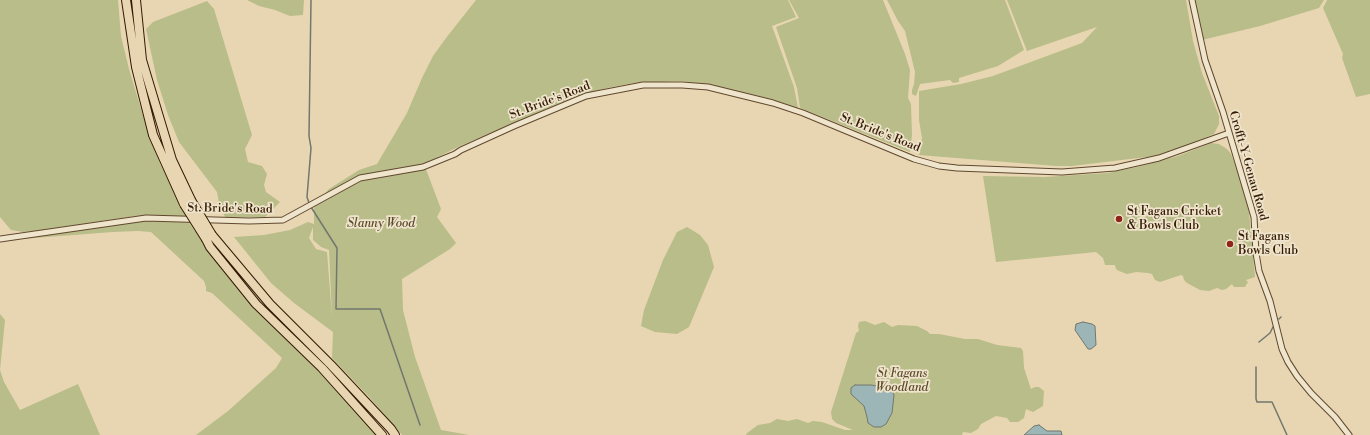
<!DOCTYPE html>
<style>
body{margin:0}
canvas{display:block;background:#e7d6b1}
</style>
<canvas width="1370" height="435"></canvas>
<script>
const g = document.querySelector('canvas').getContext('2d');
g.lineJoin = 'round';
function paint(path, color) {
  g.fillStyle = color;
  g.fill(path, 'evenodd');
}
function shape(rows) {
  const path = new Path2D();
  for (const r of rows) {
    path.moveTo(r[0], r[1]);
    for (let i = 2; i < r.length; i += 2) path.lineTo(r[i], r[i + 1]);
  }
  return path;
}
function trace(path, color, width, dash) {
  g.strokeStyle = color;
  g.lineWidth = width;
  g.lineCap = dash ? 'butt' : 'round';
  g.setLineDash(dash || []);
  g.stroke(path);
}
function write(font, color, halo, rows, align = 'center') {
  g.font = font + ' "Libre Bodoni",serif';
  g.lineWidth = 3.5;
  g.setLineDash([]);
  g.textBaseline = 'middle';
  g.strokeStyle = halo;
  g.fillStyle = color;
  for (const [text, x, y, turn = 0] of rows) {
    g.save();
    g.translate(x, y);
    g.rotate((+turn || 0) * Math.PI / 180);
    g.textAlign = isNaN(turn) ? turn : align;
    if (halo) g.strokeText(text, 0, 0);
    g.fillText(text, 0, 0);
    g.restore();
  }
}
const green = shape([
 [0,0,118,0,121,36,129,69,145,122,159,161,186,217,151,215,135,216,36,231,23,232,11,230,0,217],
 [247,0,304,0,303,15,290,16,275,10,259,6],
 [476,0,788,0,796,17,772,26,794,87,798,108,767,98,705,84,680,81,634,83,607,88,574,97,460,146,424,164,441,209,437,217,456,243,450,249,402,279,403,310,415,357,441,430,469,435,402,435,369,397,332,358,333,332,294,303,271,283,234,237,264,235,290,230,308,222,314,224,314,206,329,189,359,170,377,164,407,113,422,78,433,56,446,38],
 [313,227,313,240,321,247,329,250,332,317,327,252,316,249,309,238],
 [789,0,883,0,905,54,910,70,908,98,911,104,912,135,910,152,800,108,797,88,776,27,799,18],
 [887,0,1005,0,1024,50,998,66,959,78,959,82,953,83,950,80,920,84,916,96,912,94,912,90,914,84,915,72,905,31,898,21],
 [1007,0,1186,0,1193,41,1202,73,1219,116,1219,124,1214,134,1181,148,1155,156,1072,166,1056,166,919,155,922,138,919,120,919,91,961,84,993,76,1082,43,1097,27,1027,51],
 [1195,0,1324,0,1319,8,1260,26,1202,40],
 [1327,0,1370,0,1370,94,1356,97,1342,58,1343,54,1323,8],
 [207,1,214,9,252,135,245,149,248,162,262,166,267,174,264,185,266,192,280,202,265,217,225,217,219,203,217,192,179,142,168,115,157,80,146,29,153,22],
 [1211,143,1219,144,1227,149,1231,154,1239,175,1249,212,1255,277,1246,280,1248,282,1245,287,1234,287,1232,284,1226,289,1222,290,1217,288,1209,291,1200,290,1187,283,1184,280,1183,276,1181,275,1160,282,1155,280,1152,274,1148,273,1136,272,1127,274,1119,271,1116,269,1115,265,1105,265,1103,258,1096,252,996,262,983,176,1044,177,1108,173,1137,167,1178,156],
 [143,221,188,221,224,272,252,304,299,349,380,435,196,435,228,411,276,368,282,358,212,293,206,291,206,287,204,281,151,232,138,231,113,232,21,239,86,228],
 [687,227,700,235,708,245,714,267,689,327,677,334,655,332,641,326,644,310,663,260,677,232],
 [0,314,5,320,0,370,4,382,20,410,78,384,100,435,0,435],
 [865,321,875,325,884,322,892,327,898,325,917,326,927,331,930,334,939,334,965,339,978,339,997,345,1021,348,1023,351,1024,368,1031,389,1035,387,1039,387,1044,391,1043,406,1033,412,1026,409,1024,418,1018,422,1010,422,1007,418,996,416,981,424,978,429,971,433,963,432,962,435,746,435,747,433,758,425,770,423,777,419,788,421,797,419,808,423,813,421,822,422,845,430,853,430,836,423,832,419,831,412,856,333,859,331,858,326,859,322]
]);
const water = shape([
 [1083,322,1092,324,1095,326,1096,345,1091,349,1088,349,1075,330,1076,324,1083,322],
 [855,385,872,385,892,390,894,395,892,413,886,424,881,427,874,427,868,423,867,417,864,406,851,394,851,388,855,385],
 [1039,425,1047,431,1061,431,1062,435,1024,435,1034,426,1039,425]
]);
const stream = shape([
 [309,203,307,197,311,148,309,136,311,0],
 [311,207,337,248,336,309,380,309,420,425],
 [1279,319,1281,317],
 [1259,342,1270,333,1273,327],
 [1256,367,1256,399,1257,402,1272,402,1287,435]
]);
const minor = shape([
 [1192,0,1205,60,1223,112,1254,217,1256,253,1259,271,1270,301,1282,349,1288,362,1297,376,1311,393,1335,417,1349,435],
 [0,239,146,218,249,221,283,220,360,178,423,167,455,154,461,150,514,126,586,96,643,85,682,85,708,87,773,103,803,113,914,159,939,166,957,168,1062,172,1115,168,1159,158,1229,133]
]);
const highway = shape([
 [126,0,136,67,153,135,184,204],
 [136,0,142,60,172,160,191,200],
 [212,235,270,304,331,365,391,429,395,435],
 [206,239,210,247,256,304,322,368,382,435]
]);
const highwayBridge = shape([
 [191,200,212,235],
 [184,204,206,239]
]);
const markers = [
 [1119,219,4,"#8f2418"],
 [1230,244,4,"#8f2418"]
];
const streetNames = [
 ["St. Bride's Road",550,101,-21],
 ["St. Bride's Road",880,133,22],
 ["Crofft-Y-Genau Road",1248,166,74],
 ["St. Bride's Road",230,209,1]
];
const poiNames = [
 ["St Fagans Cricket",1127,212],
 ["& Bowls Club",1127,226],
 ["St Fagans",1238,237],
 ["Bowls Club",1238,251]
];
const parkNames = [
 ["Slanny Wood",381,224],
 ["St Fagans",902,374],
 ["Woodland",902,388]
];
paint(green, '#b9bd89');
paint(water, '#9cb6b7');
trace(water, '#72776f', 1);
trace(stream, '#72776f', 1.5);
trace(minor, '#61482f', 7);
trace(highway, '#341904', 10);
trace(minor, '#efe4cc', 5);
trace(highway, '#e7d6b1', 8);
trace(highwayBridge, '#341904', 10, []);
trace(highwayBridge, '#e7d6b1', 8);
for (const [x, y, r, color] of markers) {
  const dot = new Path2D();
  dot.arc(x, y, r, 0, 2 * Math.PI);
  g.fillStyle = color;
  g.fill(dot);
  trace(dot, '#efe4cc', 1.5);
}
write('12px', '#341904', '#efe4cc', streetNames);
write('12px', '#341904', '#efe4cc', poiNames, 'left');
write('italic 12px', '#5c4a2c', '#efe4cc', parkNames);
</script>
